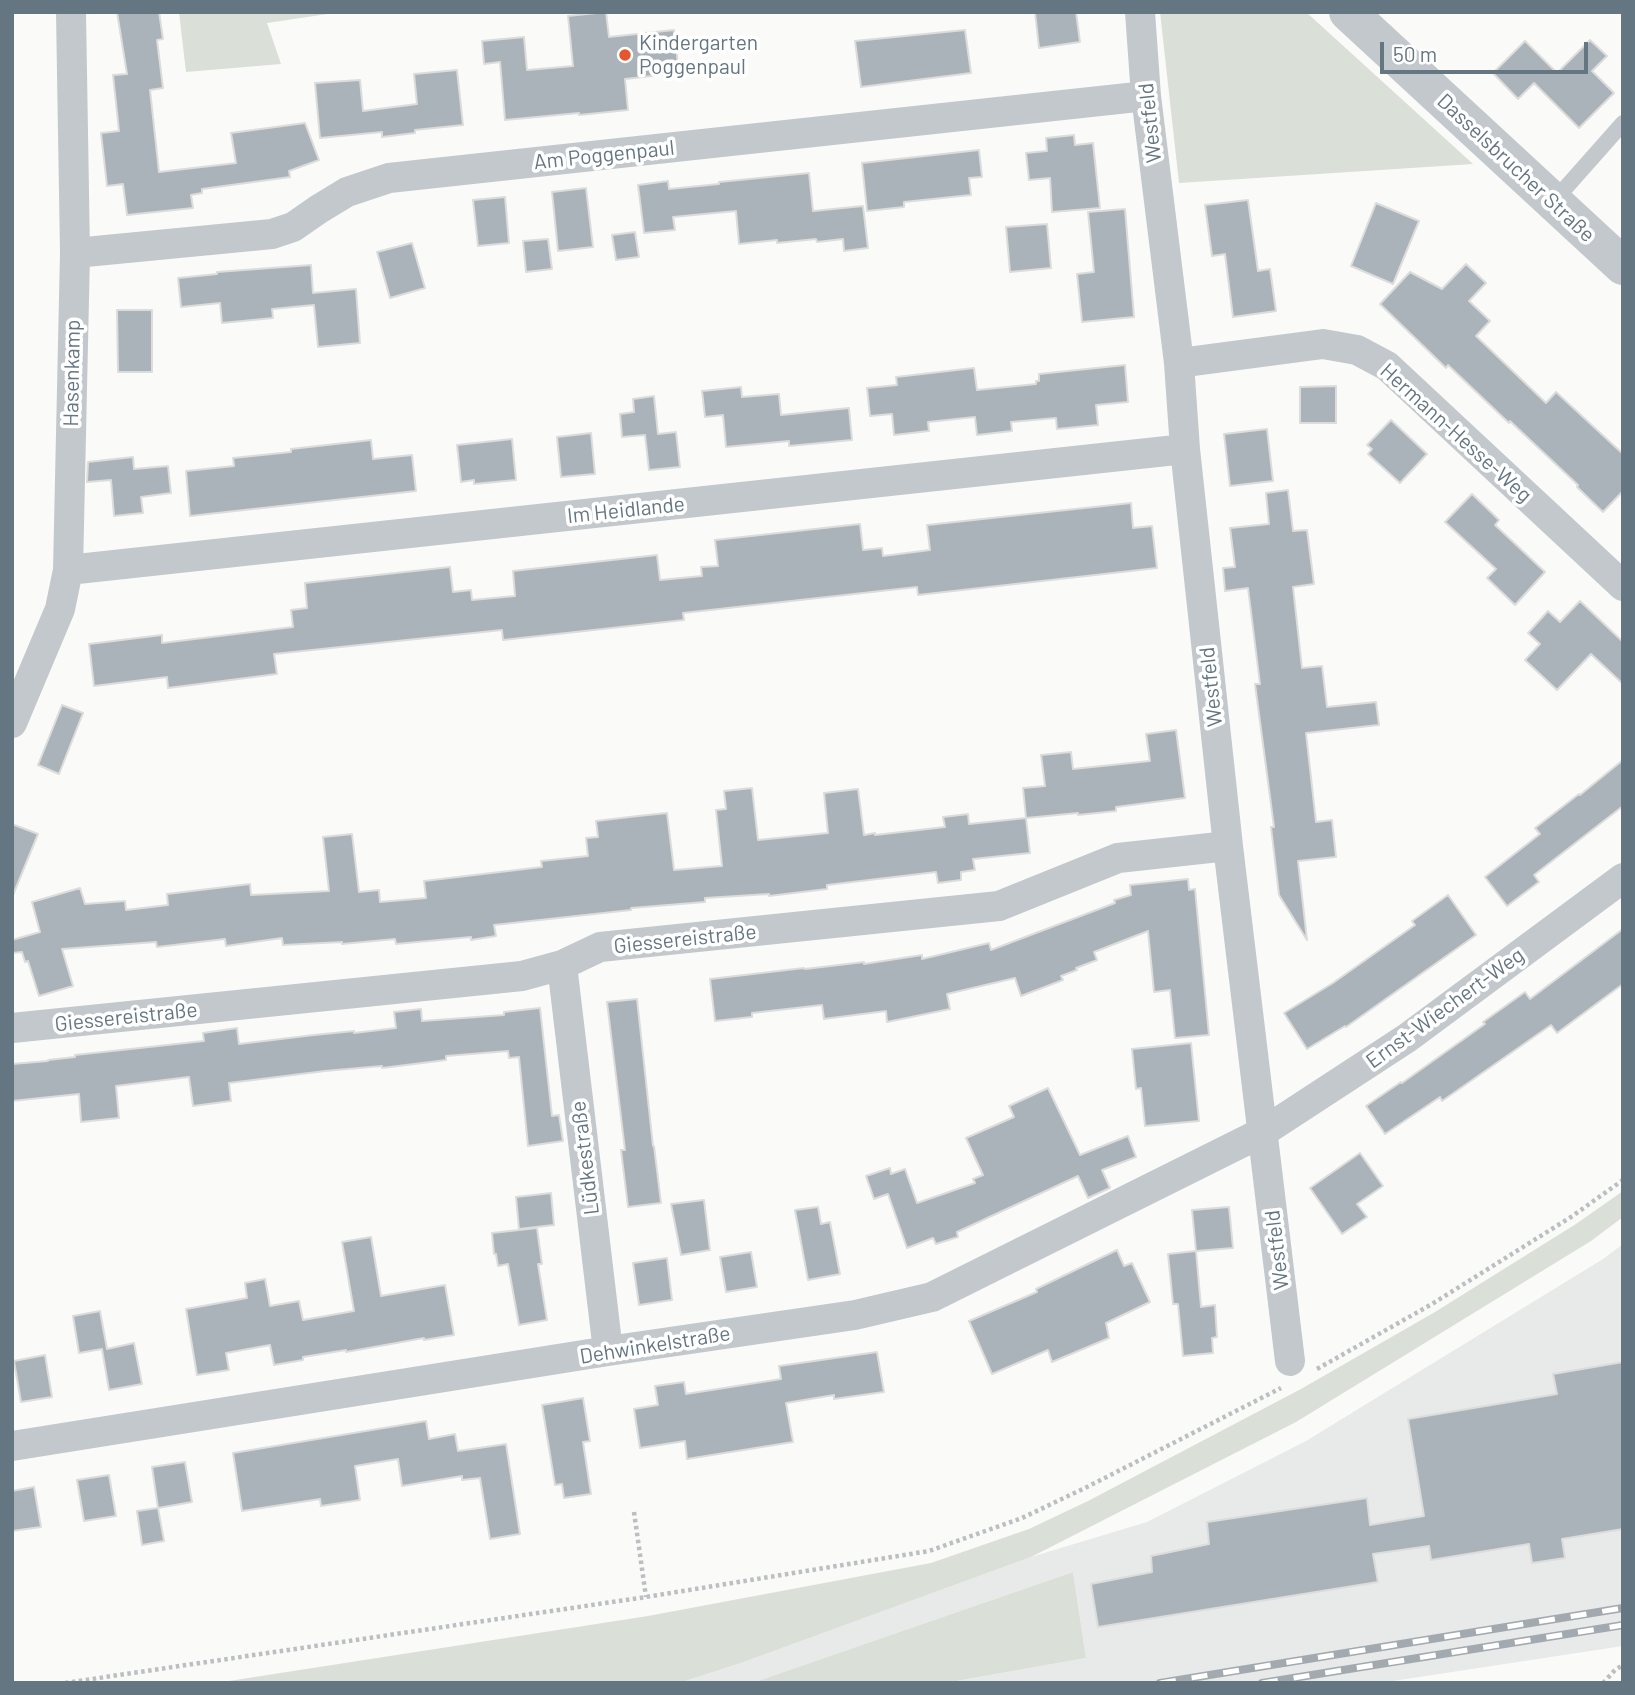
<!DOCTYPE html>
<meta charset="utf-8">
<style>
body{margin:0}
#map{position:relative;width:1635px;height:1695px;overflow:hidden;background:#fafaf8;font-family:Barlow,sans-serif}
canvas{display:block}
.frame{position:absolute;inset:0;border:14px solid #657683;pointer-events:none}
.scale{position:absolute;left:1380px;top:42px;width:208px;height:32px;box-sizing:border-box;border:4px solid #657683;border-top:0;padding-left:9px;font-size:21px;line-height:24px;white-space:nowrap;color:#657683;-webkit-text-stroke:5px #fff;paint-order:stroke}
</style>
<div id="map">
<canvas width="1635" height="1695"></canvas>
<div class="frame"></div>
<div class="scale">50 m</div>
</div>
<script>
const g = document.querySelector('canvas').getContext('2d');
g.lineJoin = 'round';
function paint(path, color) {
  g.fillStyle = color;
  g.fill(path, 'evenodd');
}
function shape(rows) {
  const path = new Path2D();
  for (const r of rows) {
    path.moveTo(r[0], r[1]);
    for (let i = 2; i < r.length; i += 2) path.lineTo(r[i], r[i + 1]);
  }
  return path;
}
function trace(path, color, width, dash) {
  g.strokeStyle = color;
  g.lineWidth = width;
  g.lineCap = dash ? 'butt' : 'round';
  g.setLineDash(dash || []);
  g.stroke(path);
}
function write(font, color, halo, rows, align = 'center') {
  g.font = font + ' Barlow,sans-serif';
  g.lineWidth = 7;
  g.setLineDash([]);
  g.textBaseline = 'middle';
  g.strokeStyle = halo;
  g.fillStyle = color;
  for (const [text, x, y, turn = 0] of rows) {
    g.save();
    g.translate(x, y);
    g.rotate((+turn || 0) * Math.PI / 180);
    g.textAlign = isNaN(turn) ? turn : align;
    if (halo) g.strokeText(text, 0, 0);
    g.fillText(text, 0, 0);
    g.restore();
  }
}
const built = shape([
 [1623,1244,1623,1646,1380,1683,945,1683,1086,1658,1073,1572,752,1683,679,1683,741,1663,1031,1557,1147,1522,1306,1441,1603,1259]
]);
const green = shape([
 [179,12,341,12,267,23,281,64,186,72],
 [1160,12,1306,12,1473,164,1179,183],
 [1623,1191,1623,1217,1591,1241,1296,1422,1031,1557,741,1663,679,1683,216,1683,648,1616,931,1563,1029,1529,1088,1501,1301,1389,1435,1312,1576,1224],
 [1073,1572,1086,1658,945,1683,752,1683]
]);
const building = shape([
 [117,12,159,12,163,39,157,40,163,88,150,90,159,172,236,163,231,133,305,123,319,160,289,171,290,177,202,189,202,193,191,195,193,208,127,215,123,184,107,186,101,133,119,131,113,75,127,74,117,12],
 [606,12,609,37,674,30,679,73,625,79,628,110,579,115,579,113,505,120,500,62,484,64,482,41,524,37,527,70,573,66,568,16,606,12],
 [1035,12,1076,12,1080,42,1039,48,1035,12],
 [965,30,971,73,861,87,855,41,965,30],
 [1590,40,1607,56,1592,71,1614,93,1579,128,1534,83,1518,99,1493,73,1525,41,1557,73,1590,40],
 [457,70,463,125,415,130,415,133,382,137,382,132,320,138,315,83,360,80,363,111,417,104,414,74,457,70],
 [1074,135,1075,145,1093,143,1100,208,1052,212,1050,178,1029,180,1026,153,1047,151,1046,138,1074,135],
 [979,150,982,177,969,178,971,195,904,202,904,207,867,211,862,163,979,150],
 [809,173,813,211,863,206,868,248,844,251,843,239,817,242,816,239,777,243,777,240,739,244,736,211,673,217,675,230,644,233,638,185,668,181,669,189,719,184,719,182,809,173],
 [586,188,593,247,558,251,552,192,586,188],
 [505,197,509,243,478,246,473,200,505,197],
 [1248,200,1258,271,1270,269,1276,311,1233,317,1225,254,1212,256,1205,205,1248,200],
 [1376,203,1419,221,1393,284,1351,266,1376,203],
 [1125,209,1134,317,1082,322,1077,274,1094,272,1088,212,1125,209],
 [1047,224,1051,268,1010,272,1006,227,1047,224],
 [635,232,639,257,616,260,612,235,635,232],
 [548,239,552,269,526,272,523,241,548,239],
 [412,243,425,288,390,298,377,252,412,243],
 [1466,264,1486,283,1469,301,1490,321,1476,336,1546,403,1556,392,1623,454,1623,491,1603,512,1577,487,1578,485,1510,421,1509,423,1448,365,1446,368,1380,304,1410,272,1442,289,1466,264],
 [311,265,313,293,356,289,360,343,318,347,314,305,272,309,273,318,222,323,220,303,181,307,178,278,217,274,217,272,311,265],
 [117,310,152,310,152,372,118,372,117,310],
 [1125,365,1128,402,1096,405,1098,425,1057,429,1056,418,1011,422,1012,431,977,435,975,417,928,422,929,431,894,435,892,414,870,416,867,388,897,385,896,377,974,368,977,390,1036,384,1036,381,1039,381,1039,374,1125,365],
 [1336,386,1336,423,1300,423,1300,387,1336,386],
 [741,387,742,397,779,394,781,415,849,408,852,440,789,446,789,441,726,447,723,415,705,417,702,391,741,387],
 [654,396,658,434,676,432,680,467,649,470,645,435,622,437,620,414,634,412,633,399,654,396],
 [1391,420,1427,454,1400,483,1368,454,1372,449,1367,445,1391,420],
 [1267,429,1273,481,1230,486,1224,434,1267,429],
 [591,433,595,474,561,477,557,437,591,433],
 [512,439,516,480,474,484,474,480,461,482,457,445,512,439],
 [371,440,373,459,412,455,416,491,190,516,186,471,234,466,233,458,291,452,291,449,371,440],
 [133,457,134,469,168,466,171,493,141,497,143,513,114,516,111,480,87,482,88,462,133,457],
 [1288,490,1293,531,1307,530,1314,584,1293,587,1302,668,1322,666,1327,707,1376,702,1379,725,1306,733,1316,822,1332,820,1336,857,1298,861,1307,940,1279,895,1271,827,1274,827,1255,684,1260,684,1248,588,1225,591,1223,568,1235,567,1230,528,1269,524,1266,493,1288,490],
 [1472,494,1499,520,1495,525,1545,572,1515,605,1487,578,1496,569,1445,522,1472,494],
 [1131,503,1133,528,1152,526,1157,568,918,595,917,587,683,613,684,620,503,640,502,630,274,654,277,674,168,688,167,677,94,686,89,644,162,635,162,643,293,627,291,610,307,608,305,583,450,567,453,592,471,590,472,600,515,596,513,571,657,555,660,580,702,576,701,567,718,566,715,540,860,524,863,550,882,548,883,556,930,550,927,525,1131,503],
 [1580,601,1623,642,1623,684,1591,654,1557,690,1525,660,1540,644,1528,633,1548,611,1560,622,1580,601],
 [62,705,83,713,59,774,38,765,62,705],
 [1176,730,1185,798,1116,807,1116,811,1078,815,1078,813,1026,818,1023,788,1045,786,1041,755,1071,752,1073,769,1150,761,1146,734,1176,730],
 [1623,760,1623,806,1534,875,1539,882,1507,906,1485,877,1540,834,1535,828,1579,794,1580,795,1623,760],
 [752,788,758,840,828,833,824,793,858,789,864,835,875,833,875,835,945,827,943,817,968,814,969,824,1026,818,1030,853,973,859,975,870,961,872,961,880,938,883,936,872,827,885,827,889,769,896,769,894,705,898,705,902,631,908,631,910,494,925,496,936,471,940,471,937,396,944,395,939,342,944,342,942,283,945,282,938,226,946,225,939,157,947,156,942,62,949,73,986,39,996,28,961,25,962,22,952,12,953,12,940,40,932,32,902,80,888,85,904,125,901,126,910,168,905,167,894,250,884,251,895,329,891,323,837,352,834,359,892,379,890,380,902,426,898,424,881,542,867,541,861,588,856,586,838,598,837,596,821,638,816,667,813,674,870,722,866,716,810,726,809,724,791,752,788],
 [12,824,38,834,13,895,12,895,12,824],
 [1188,879,1189,890,1195,889,1209,1035,1175,1038,1170,990,1154,992,1148,931,1094,952,1097,960,1076,968,1077,970,1061,976,1063,980,1021,996,1015,978,947,994,950,1009,887,1022,886,1011,824,1019,822,1005,752,1013,752,1017,715,1021,710,979,804,968,805,969,864,962,864,964,922,955,922,959,989,943,991,950,1115,903,1114,900,1131,895,1130,885,1188,879],
 [1448,895,1476,935,1346,1027,1345,1026,1307,1049,1284,1013,1333,983,1415,925,1412,921,1448,895],
 [1623,929,1623,984,1557,1033,1551,1025,1442,1101,1440,1097,1385,1134,1366,1106,1401,1082,1402,1083,1485,1024,1483,1022,1525,992,1530,999,1623,929],
 [637,999,653,1146,654,1146,661,1203,628,1207,621,1150,625,1150,607,1002,637,999],
 [540,1008,552,1116,559,1115,563,1141,528,1146,519,1057,509,1058,508,1051,446,1056,446,1060,382,1068,382,1066,325,1071,229,1083,231,1101,193,1106,189,1077,116,1086,119,1118,81,1122,79,1094,12,1101,12,1064,48,1061,48,1060,75,1057,75,1055,204,1041,203,1033,237,1028,239,1044,314,1035,354,1031,354,1033,396,1028,394,1012,421,1009,422,1021,504,1015,504,1012,540,1008],
 [1191,1043,1199,1121,1145,1126,1141,1088,1136,1089,1132,1049,1191,1043],
 [1048,1088,1080,1155,1128,1136,1136,1157,1102,1170,1110,1188,1088,1198,1078,1176,957,1232,958,1237,936,1244,933,1238,907,1248,888,1194,874,1199,866,1176,890,1168,891,1174,905,1169,917,1203,975,1183,973,1179,983,1175,966,1138,1014,1117,1009,1106,1048,1088],
 [1360,1153,1383,1186,1357,1204,1367,1217,1342,1234,1310,1188,1360,1153],
 [551,1193,554,1225,519,1229,516,1197,551,1193],
 [704,1200,710,1250,681,1255,671,1204,704,1200],
 [818,1207,821,1224,830,1222,840,1274,808,1280,795,1210,818,1207],
 [1229,1207,1233,1248,1196,1251,1192,1210,1229,1207],
 [537,1228,542,1264,538,1264,547,1320,519,1325,508,1264,498,1266,496,1254,494,1254,492,1233,537,1228],
 [371,1237,381,1296,445,1285,454,1335,424,1340,424,1338,346,1352,346,1350,303,1357,303,1360,274,1365,270,1345,226,1353,229,1370,197,1375,186,1309,247,1298,245,1283,265,1279,270,1306,299,1301,303,1320,354,1311,342,1242,371,1237],
 [1117,1250,1124,1266,1132,1263,1150,1302,1106,1323,1109,1338,1052,1362,1048,1350,992,1374,969,1321,1037,1292,1036,1289,1117,1250],
 [1196,1251,1201,1307,1215,1305,1217,1337,1212,1338,1213,1353,1183,1356,1178,1304,1173,1304,1168,1254,1196,1251],
 [751,1252,757,1287,726,1292,720,1257,751,1252],
 [667,1258,672,1300,639,1305,633,1263,667,1258],
 [100,1311,107,1349,134,1343,142,1384,109,1390,102,1349,79,1353,73,1316,100,1311],
 [877,1352,884,1392,834,1399,834,1395,786,1403,793,1442,687,1459,685,1441,640,1448,634,1409,658,1405,655,1386,684,1382,686,1394,781,1379,779,1366,877,1352],
 [45,1355,52,1397,21,1402,14,1361,45,1355],
 [1623,1362,1623,1529,1562,1539,1565,1558,1532,1563,1529,1544,1431,1560,1429,1546,1373,1554,1378,1582,1098,1627,1091,1584,1152,1572,1151,1556,1209,1544,1207,1522,1367,1498,1370,1525,1424,1516,1408,1419,1557,1394,1553,1374,1623,1362],
 [583,1398,590,1441,583,1442,591,1494,564,1498,562,1484,555,1485,542,1405,583,1398],
 [426,1421,429,1439,455,1434,458,1451,506,1444,520,1534,490,1539,480,1478,462,1480,462,1476,402,1486,398,1459,355,1466,360,1500,321,1506,320,1499,242,1511,233,1453,426,1421],
 [185,1462,192,1502,158,1508,152,1467,185,1462],
 [109,1475,116,1516,84,1521,77,1480,109,1475],
 [34,1487,41,1527,12,1531,12,1491,34,1487],
 [158,1508,164,1541,142,1545,137,1511,158,1508]
]);
const path = shape([
 [1317,1369,1432,1304,1571,1217,1623,1180],
 [634,1512,646,1597],
 [65,1683,646,1597,929,1551,1022,1518,1085,1488,1281,1388],
 [1603,1683,1615,1670,1623,1665]
]);
const service = shape([
 [1553,202,1623,123]
]);
const minor = shape([
 [1140,12,1146,96,1179,363,1185,449,1228,846,1290,1361],
 [75,253,272,234,293,227,319,209,347,192,389,178,1146,96],
 [1179,363,1323,344,1357,350,1387,366,1623,586],
 [68,570,1185,449],
 [12,723,60,609,68,570,75,253,71,12],
 [562,965,608,1351],
 [12,1028,522,976,562,965,600,947,999,906,1118,858,1228,846],
 [12,1446,608,1351,855,1315,932,1297,1263,1132,1407,1038,1623,878]
]);
const tertiary = shape([
 [1348,12,1623,266]
]);
const rail = shape([
 [1160,1683,1623,1608],
 [1262,1683,1623,1625]
]);
const markers = [
 [625,55,7,"#e4572e"]
];
const poiNames = [
 ["Kindergarten",639,43],
 ["Poggenpaul",639,67]
];
const streetNames = [
 ["Westfeld",1150,123,-96],
 ["Am Poggenpaul",604,155,-6],
 ["Dasselsbrucher Straße",1516,168,43],
 ["Hasenkamp",72,373,-89],
 ["Hermann-Hesse-Weg",1456,433,42],
 ["Im Heidlande",626,510,-6],
 ["Westfeld",1211,687,-96],
 ["Giessereistraße",685,939,-6],
 ["Ernst-Wiechert-Weg",1445,1008,-36],
 ["Giessereistraße",126,1017,-6],
 ["Lüdkestraße",585,1158,-97],
 ["Westfeld",1277,1250,-97],
 ["Dehwinkelstraße",655,1345,-9]
];
paint(built, '#e8e9e9');
paint(green, '#dadfd7');
paint(building, '#aab3b9');
trace(building, '#dcdcda', 2);
trace(path, '#bbbfc2', 4.5, [3.5, 3.5]);
trace(service, '#c3c8cc', 16);
trace(minor, '#c3c8cc', 30);
trace(tertiary, '#c3c8cc', 38);
trace(rail, '#a2aab0', 8);
trace(rail, '#fff', 5, [16]);
for (const [x, y, r, color] of markers) {
  const dot = new Path2D();
  dot.arc(x, y, r, 0, 2 * Math.PI);
  g.fillStyle = color;
  g.fill(dot);
  trace(dot, '#fff', 2.5);
}
write('21px', '#657683', '#fff', poiNames, 'left');
write('21px', '#657683', '#fff', streetNames);
</script>
